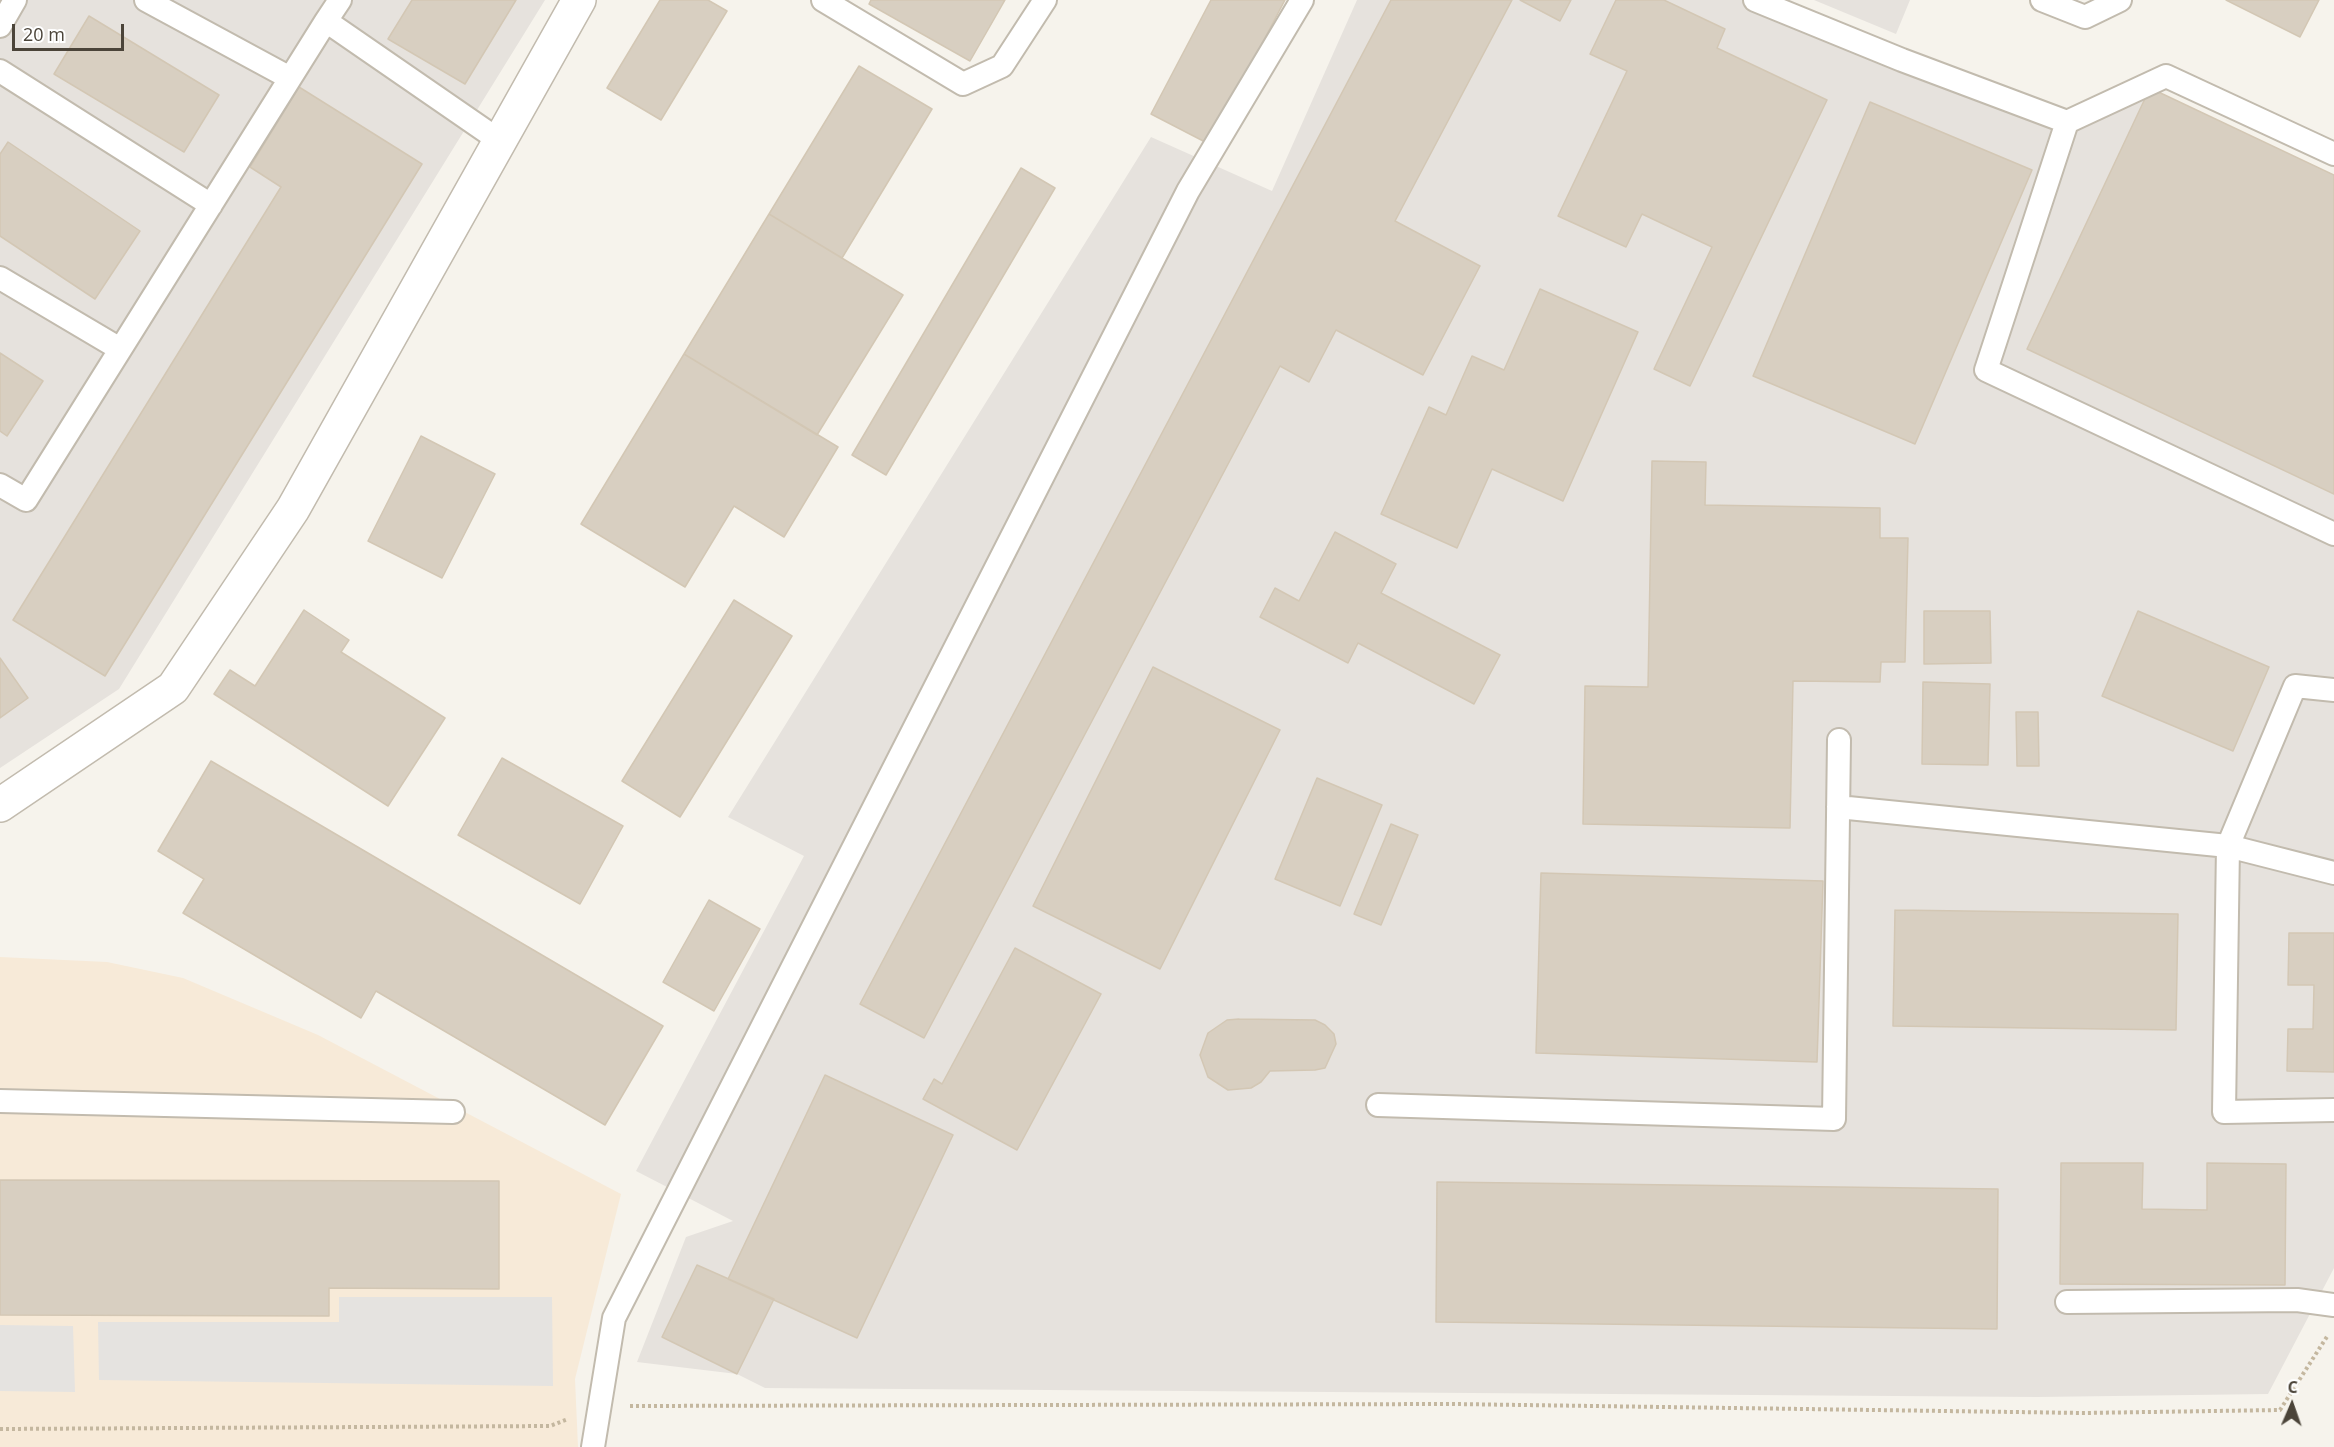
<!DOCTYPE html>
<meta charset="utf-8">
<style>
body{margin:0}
#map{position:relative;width:2334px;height:1447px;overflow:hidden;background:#f6f3ec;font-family:"Open Sans",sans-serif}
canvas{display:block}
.north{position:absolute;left:2262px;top:1375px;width:60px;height:60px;-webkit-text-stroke:4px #fff;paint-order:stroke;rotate:2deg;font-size:16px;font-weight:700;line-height:24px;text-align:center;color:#4b4439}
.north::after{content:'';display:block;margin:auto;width:21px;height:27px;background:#4b4439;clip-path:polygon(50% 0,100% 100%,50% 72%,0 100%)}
.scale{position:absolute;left:12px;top:24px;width:112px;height:27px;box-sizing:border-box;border:3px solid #4b4439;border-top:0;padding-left:8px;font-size:18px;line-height:21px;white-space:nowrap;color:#4b4439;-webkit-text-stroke:4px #fff;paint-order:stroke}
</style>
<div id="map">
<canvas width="2334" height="1447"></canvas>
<div class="north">С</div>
<div class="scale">20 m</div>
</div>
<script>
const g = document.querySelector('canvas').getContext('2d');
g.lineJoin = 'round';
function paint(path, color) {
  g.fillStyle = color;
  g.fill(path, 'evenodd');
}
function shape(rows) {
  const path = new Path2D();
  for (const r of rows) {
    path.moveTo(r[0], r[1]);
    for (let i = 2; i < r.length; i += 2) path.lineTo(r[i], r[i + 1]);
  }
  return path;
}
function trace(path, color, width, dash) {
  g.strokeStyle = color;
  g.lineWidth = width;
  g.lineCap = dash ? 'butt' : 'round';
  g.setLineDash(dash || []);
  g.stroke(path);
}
const commercial = shape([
 [0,957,107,962,183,978,318,1035,621,1194,575,1379,578,1447,0,1447]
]);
const industrial = shape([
 [0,0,545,0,119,689,0,768],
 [1357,0,1755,0,2067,122,2150,88,2334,175,2334,1268,2268,1394,2037,1397,765,1388,737,1374,637,1362,686,1237,733,1221,636,1171,804,856,728,817,1151,137,1272,191],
 [1814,0,1910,0,1896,34]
]);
const parking = shape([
 [339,1297,552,1297,553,1386,99,1380,98,1322,339,1322],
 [0,1325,73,1326,75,1392,0,1391]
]);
const building = shape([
 [412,0,516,0,465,84,388,39,412,0],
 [660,0,708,0,727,11,661,120,607,88,660,0],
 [871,0,1005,0,970,61,869,4,871,0],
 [1211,0,1285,0,1209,144,1151,114,1211,0],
 [1391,0,1512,0,1395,221,1480,266,1423,375,1336,330,1309,382,1280,366,924,1038,860,1004,1391,0],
 [1520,0,1571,0,1560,21,1520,0],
 [1616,0,1664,0,1725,29,1717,48,1827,100,1690,386,1654,369,1712,247,1642,214,1626,247,1558,216,1627,71,1590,54,1616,0],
 [2226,0,2319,0,2300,37,2226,0],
 [89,16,219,95,184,152,54,74,89,16],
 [859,66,932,109,842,258,769,214,859,66],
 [299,87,422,164,105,676,13,620,281,187,250,167,299,87],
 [2150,88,2334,175,2334,494,2027,349,2150,88],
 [1870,102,2032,170,1915,444,1753,376,1870,102],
 [8,142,140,231,95,299,0,236,0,154,8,142],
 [1021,168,1055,188,886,475,852,455,1021,168],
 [769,214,903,295,817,435,684,354,769,214],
 [1540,289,1638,332,1563,501,1492,469,1457,548,1381,514,1429,407,1446,415,1472,356,1504,370,1540,289],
 [0,353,43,381,7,436,0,431,0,353],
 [684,354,838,447,784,537,734,506,685,587,581,524,684,354],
 [421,436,495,474,442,578,368,541,421,436],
 [1652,461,1706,462,1705,505,1880,508,1880,538,1908,538,1905,662,1881,662,1880,682,1793,681,1790,828,1583,824,1585,686,1648,687,1652,461],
 [1335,532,1396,564,1381,593,1500,655,1474,704,1358,643,1348,663,1260,617,1275,588,1299,601,1335,532],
 [734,600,792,636,680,817,622,781,734,600],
 [304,610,349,640,341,652,445,718,388,806,214,694,230,670,255,686,304,610],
 [1924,611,1990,611,1991,663,1924,664,1924,611],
 [2138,611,2269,667,2233,751,2102,696,2138,611],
 [0,658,28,698,0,718,0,658],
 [1153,667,1280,730,1160,969,1033,906,1153,667],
 [1923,682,1990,684,1988,765,1922,764,1923,682],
 [2016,712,2038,712,2039,766,2017,766,2016,712],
 [502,758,623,826,580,904,458,835,502,758],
 [211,761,663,1026,605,1125,376,991,361,1018,183,913,204,879,158,851,211,761],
 [1317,778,1382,805,1340,906,1275,879,1317,778],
 [1391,824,1418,835,1381,925,1354,914,1391,824],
 [1541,873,1823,881,1817,1062,1536,1053,1541,873],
 [709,900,760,929,714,1011,663,982,709,900],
 [1895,910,2178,914,2176,1030,1893,1026,1895,910],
 [2289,933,2334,933,2334,1072,2287,1071,2288,1029,2313,1029,2314,985,2288,985,2289,933],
 [1015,948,1101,994,1017,1150,923,1099,934,1079,942,1084,1015,948],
 [1239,1019,1315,1020,1325,1025,1334,1034,1336,1044,1325,1068,1315,1070,1270,1071,1261,1082,1251,1088,1228,1090,1208,1077,1200,1055,1208,1033,1227,1020,1239,1019],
 [825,1075,953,1135,857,1338,728,1279,825,1075],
 [2061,1163,2143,1163,2142,1209,2207,1210,2207,1163,2286,1164,2285,1285,2060,1284,2061,1163],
 [0,1180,499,1181,499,1289,329,1288,329,1316,0,1315,0,1180],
 [1437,1182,1998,1189,1997,1329,1436,1322,1437,1182],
 [697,1265,774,1299,737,1374,662,1337,697,1265]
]);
const path = shape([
 [630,1406,1453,1404,2084,1413,2280,1410,2328,1335],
 [0,1429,550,1426,568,1419]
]);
const lane = shape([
 [146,0,290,78],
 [340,0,326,21,500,141],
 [823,0,963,84,1002,66,1045,0],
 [1755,0,1902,60,2067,122,1986,370,2334,534],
 [2042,0,2085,17,2120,0],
 [0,26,15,0],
 [0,71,211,205],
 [2067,122,2166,76,2334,154],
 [0,278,120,349],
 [0,485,26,500,326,21],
 [2334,690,2295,686,2228,846,2334,873],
 [1838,807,2228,846,2224,1112,2334,1110],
 [0,1101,453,1112],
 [1378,1105,1834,1119,1839,740],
 [2067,1302,2297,1300,2334,1305],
 [593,1447,614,1318,1188,191,1302,0]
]);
const street = shape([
 [0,805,173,688,293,509,579,0]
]);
paint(commercial, '#f7ead8');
paint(industrial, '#e6e2dd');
paint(parking, '#e5e3e0');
paint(building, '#d8cfc1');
trace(building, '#d3c7b4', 1.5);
trace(lane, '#c2bbae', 26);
trace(street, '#c2bbae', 36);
trace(path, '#c4b79f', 4, [3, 3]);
trace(lane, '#fff', 22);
trace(street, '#fff', 33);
</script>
